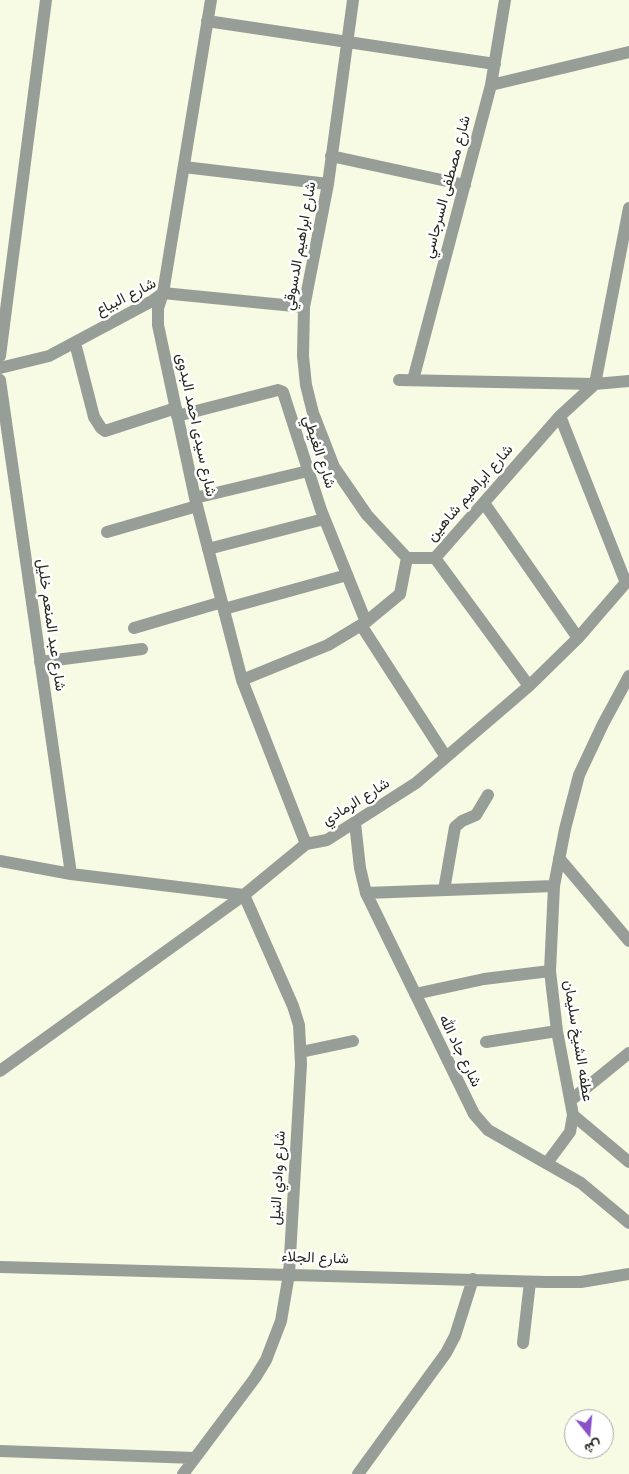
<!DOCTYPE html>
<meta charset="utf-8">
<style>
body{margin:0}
#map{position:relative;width:629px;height:1474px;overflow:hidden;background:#f7fbe4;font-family:Lora,Vazirmatn,serif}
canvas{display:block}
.north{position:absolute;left:564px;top:1409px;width:50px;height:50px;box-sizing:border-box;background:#fff;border:1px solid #a8a9a5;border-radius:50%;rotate:163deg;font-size:14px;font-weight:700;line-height:20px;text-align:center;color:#26281f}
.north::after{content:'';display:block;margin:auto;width:18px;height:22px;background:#8950c7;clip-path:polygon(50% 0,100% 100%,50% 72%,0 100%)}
</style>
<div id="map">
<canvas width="629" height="1474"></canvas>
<div class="north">ش</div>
</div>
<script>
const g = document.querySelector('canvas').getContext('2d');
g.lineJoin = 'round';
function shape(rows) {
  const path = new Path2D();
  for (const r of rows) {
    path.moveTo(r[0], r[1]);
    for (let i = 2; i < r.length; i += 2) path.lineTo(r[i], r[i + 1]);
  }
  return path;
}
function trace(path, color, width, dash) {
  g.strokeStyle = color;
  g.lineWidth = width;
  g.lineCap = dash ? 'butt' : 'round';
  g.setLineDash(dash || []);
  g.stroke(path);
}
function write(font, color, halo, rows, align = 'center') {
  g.font = font + ' Lora,Vazirmatn,serif';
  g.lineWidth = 5;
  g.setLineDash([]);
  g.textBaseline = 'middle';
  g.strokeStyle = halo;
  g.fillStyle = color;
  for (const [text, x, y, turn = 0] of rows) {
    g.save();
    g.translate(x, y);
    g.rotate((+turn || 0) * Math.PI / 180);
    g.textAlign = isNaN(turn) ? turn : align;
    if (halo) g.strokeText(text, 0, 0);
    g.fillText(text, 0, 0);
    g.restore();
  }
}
const minor = shape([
 [211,0,163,293,158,308,158,325,195,498,242,680,306,844],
 [353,0,328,184,304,307,303,356,306,385,313,413,334,467,367,515,407,558],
 [207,21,495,64],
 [491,85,629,52],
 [331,156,465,185],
 [184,167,328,184],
 [75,343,94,417,101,428,105,431,176,408],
 [0,356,46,0],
 [0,368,49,356,152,301,163,293,304,307],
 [0,380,71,874],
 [399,380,595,384,629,208],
 [413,380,491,85,505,0],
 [177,416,278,390,283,392,321,510,366,622],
 [560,416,626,583],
 [195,498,308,471],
 [484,503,578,638],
 [107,532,197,506],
 [208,549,324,519],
 [435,558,529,686],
 [224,609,347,575],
 [361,625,446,757],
 [134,628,222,602],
 [40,662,142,649],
 [242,680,328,645,366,622,400,594,407,558,435,558,560,416,595,384,629,381],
 [355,823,360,868,366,893,474,1114,488,1130,581,1183,629,1223],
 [559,858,629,941],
 [0,861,71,874,244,895,293,1006,299,1025,301,1064,289,1274,281,1321,266,1360,255,1378,183,1474],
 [444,890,455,827,462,821,476,815,488,795],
 [366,893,554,886],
 [415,994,484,979,550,971],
 [486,1042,557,1031],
 [301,1052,353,1041],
 [0,1071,244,895,306,844,327,840,416,783,529,686,578,638,629,579],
 [571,1100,629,1053],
 [573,1115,629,1162],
 [547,1163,570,1132,573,1115,557,1031,550,971,554,886,565,829,579,775,603,724,629,676],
 [0,1267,546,1282,581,1282,629,1274],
 [523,1343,530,1282],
 [0,1451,195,1458],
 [358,1474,446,1353,455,1336,473,1279]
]);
const streetNames = [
 ["شارع مصطفى السرجاسي",447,187,-75],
 ["شارع ابراهيم الدسوقي",300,246,-80],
 ["شارع البياع",126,297,-27],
 ["شارع سيدى احمد البدوى",196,425,78],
 ["شارع الغيطي",319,452,72],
 ["شارع ابراهيم شاهين",470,493,-49],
 ["شارع عبد المنعم خليل",51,625,82],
 ["شارع الرمادي",356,802,-32],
 ["عطفه الشيخ سليمان",578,1041,81],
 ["شارع جاد الله",460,1051,64],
 ["شارع وادي النيل",278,1178,-87],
 ["شارع الجلاء",315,1258,2]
];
trace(minor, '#969e97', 12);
write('15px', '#26281f', '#fff', streetNames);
</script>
